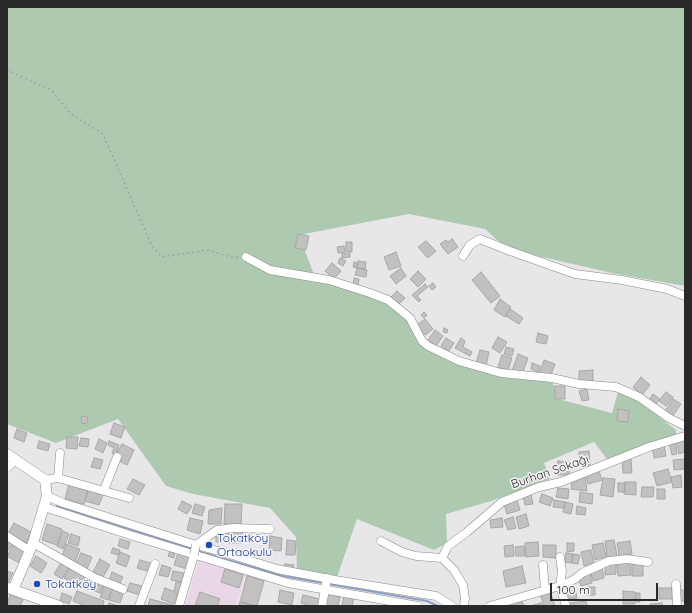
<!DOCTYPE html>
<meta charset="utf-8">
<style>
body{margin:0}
#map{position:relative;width:692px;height:613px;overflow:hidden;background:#e8e6e9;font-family:Quicksand,sans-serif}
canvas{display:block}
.frame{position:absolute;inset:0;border:8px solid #2a292a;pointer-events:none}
.scale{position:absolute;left:550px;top:583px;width:108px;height:18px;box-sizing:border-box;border:2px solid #2a292a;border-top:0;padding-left:5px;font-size:12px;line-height:14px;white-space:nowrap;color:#2a292a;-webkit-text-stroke:3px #f6f4f6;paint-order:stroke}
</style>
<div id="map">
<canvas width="692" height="613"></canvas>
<div class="frame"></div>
<div class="scale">100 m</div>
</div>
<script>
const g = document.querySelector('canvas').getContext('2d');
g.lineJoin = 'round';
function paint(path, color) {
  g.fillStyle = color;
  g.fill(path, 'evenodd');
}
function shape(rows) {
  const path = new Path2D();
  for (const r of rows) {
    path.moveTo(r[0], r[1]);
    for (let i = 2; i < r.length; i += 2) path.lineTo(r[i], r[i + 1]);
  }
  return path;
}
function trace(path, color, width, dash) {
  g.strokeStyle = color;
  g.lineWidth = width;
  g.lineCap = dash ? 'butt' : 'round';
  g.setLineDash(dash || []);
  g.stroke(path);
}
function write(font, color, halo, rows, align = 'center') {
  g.font = font + ' Quicksand,sans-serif';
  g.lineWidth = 3;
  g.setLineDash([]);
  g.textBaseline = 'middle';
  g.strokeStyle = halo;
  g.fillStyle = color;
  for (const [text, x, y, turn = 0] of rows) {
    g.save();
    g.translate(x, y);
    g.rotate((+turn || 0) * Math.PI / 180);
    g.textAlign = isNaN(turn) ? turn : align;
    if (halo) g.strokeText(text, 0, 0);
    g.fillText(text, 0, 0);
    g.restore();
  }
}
const education = shape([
 [199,560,246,573,236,606,185,606]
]);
const green = shape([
 [7,7,685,7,685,286,612,273,507,249,485,229,409,214,299,235,316,280,394,303,438,352,489,370,553,383,558,399,612,413,618,392,633,397,676,430,676,438,610,463,594,442,544,463,550,479,491,501,446,514,447,543,434,550,357,519,337,577,297,569,296,537,270,508,193,494,166,486,118,419,56,443,7,424]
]);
const stream = shape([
 [57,506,193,549],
 [197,551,283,576,324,583],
 [329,584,427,601,438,606]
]);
const building = shape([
 [298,234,309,236,306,250,295,248,298,234],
 [452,239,458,247,448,254,440,244,446,240,448,242,452,239],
 [426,241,436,251,428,258,418,247,426,241],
 [346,242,352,242,352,252,346,251,346,242],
 [344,246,345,252,338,253,337,247,344,246],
 [396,252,401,266,389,270,384,257,396,252],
 [342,253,350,253,350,257,342,258,342,253],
 [340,258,346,261,343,266,338,263,340,258],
 [358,261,366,262,365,269,357,268,358,261],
 [354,262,357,263,357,268,353,267,354,262],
 [332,263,341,271,334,279,325,271,332,263],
 [357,268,367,270,366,277,355,275,357,268],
 [401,268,406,276,396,284,390,276,401,268],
 [418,271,426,279,418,287,410,279,418,271],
 [481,272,500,296,491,303,472,280,481,272],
 [354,278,359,279,358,287,353,286,354,278],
 [433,283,436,287,432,290,429,286,433,283],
 [425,284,428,287,417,296,421,300,419,302,412,295,425,284],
 [397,291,405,298,398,305,390,298,397,291],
 [500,299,511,307,505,317,494,310,500,299],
 [510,309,523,318,519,324,506,316,510,309],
 [424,312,427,315,424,318,421,315,424,312],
 [425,319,433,329,425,335,417,325,425,319],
 [444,328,448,330,447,333,443,332,444,328],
 [435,330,443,336,436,346,428,340,435,330],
 [538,333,548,336,546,344,536,342,538,333],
 [498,337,507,342,500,353,492,348,498,337],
 [446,338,454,343,449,351,441,346,446,338],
 [461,338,465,341,463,347,472,352,470,356,455,348,461,338],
 [506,347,514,349,512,356,504,354,506,347],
 [480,350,489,352,486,366,476,363,480,350],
 [518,354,528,358,522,375,512,371,518,354],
 [502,355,512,358,508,370,498,367,502,355],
 [544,360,555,364,550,377,539,373,544,360],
 [532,363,540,366,538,372,531,369,532,363],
 [593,370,593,381,579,381,579,371,593,370],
 [641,377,650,385,642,395,633,387,641,377],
 [555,386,565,386,565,399,555,399,555,386],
 [587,389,589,400,582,401,579,391,587,389],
 [666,392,673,397,666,406,659,401,666,392],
 [653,394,660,399,656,404,649,400,653,394],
 [673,399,681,404,672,417,665,411,673,399],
 [618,409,629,411,628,422,617,421,618,409],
 [87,416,88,422,82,424,81,417,87,416],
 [114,423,125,427,121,438,110,434,114,423],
 [17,429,27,433,24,442,14,438,17,429],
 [67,437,78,437,77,449,66,448,67,437],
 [81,438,89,439,88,447,79,446,81,438],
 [99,439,107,443,103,453,95,449,99,439],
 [684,439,685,452,679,454,676,440,684,439],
 [39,441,50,444,48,451,37,448,39,441],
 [109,441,119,445,116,454,112,453,114,448,108,445,109,441],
 [675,441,677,454,672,455,669,442,675,441],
 [122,444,134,450,127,465,117,460,120,454,117,453,122,444],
 [664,445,666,456,654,458,652,447,664,445],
 [589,451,590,465,580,465,579,452,589,451],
 [94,458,103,460,100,469,91,467,94,458],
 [622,459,631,459,632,473,623,473,622,459],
 [685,459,685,469,674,470,673,460,685,459],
 [558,461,570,462,569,475,557,475,558,461],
 [668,469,672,482,657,486,653,473,668,469],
 [599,471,602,480,588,484,586,475,599,471],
 [681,475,682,487,673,488,671,477,681,475],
 [585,476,587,491,571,489,572,480,585,476],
 [603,478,615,479,613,497,600,495,603,478],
 [133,479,145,485,139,495,127,489,133,479],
 [625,482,636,482,636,495,624,494,625,482],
 [618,483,625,483,625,492,618,492,618,483],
 [69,484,88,490,84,504,65,499,69,484],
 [642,487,654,487,653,497,641,497,642,487],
 [558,488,569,489,568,499,556,497,558,488],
 [657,489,665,489,665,499,657,499,657,489],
 [88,490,103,495,99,505,85,501,88,490],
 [580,492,593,494,592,504,579,502,580,492],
 [531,494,533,504,525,505,523,495,531,494],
 [542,494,553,498,550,506,539,502,542,494],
 [517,500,520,510,507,514,504,504,517,500],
 [554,500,565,502,564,508,553,507,554,500],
 [182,501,192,506,187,514,178,509,182,501],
 [565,502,573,504,571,514,563,512,565,502],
 [195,504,205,507,202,516,192,513,195,504],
 [225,504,242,504,241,525,224,524,225,504],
 [577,506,586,508,585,515,576,514,577,506],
 [222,508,221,524,208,524,209,510,222,508],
 [526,514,529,526,519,529,516,517,526,514],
 [513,517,516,528,508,530,504,520,513,517],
 [190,518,203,521,200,534,187,530,190,518],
 [502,518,503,527,491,528,490,520,502,518],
 [14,523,31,532,26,543,8,534,14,523],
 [47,524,62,529,57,545,42,540,47,524],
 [229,530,242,531,242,543,229,543,229,530],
 [63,531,69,534,63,549,57,546,63,531],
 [216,532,228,532,228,542,216,542,216,532],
 [71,534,80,537,78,546,68,543,71,534],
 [244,535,251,535,252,542,245,542,244,535],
 [270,536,282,538,281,551,269,550,270,536],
 [120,539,130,542,128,549,118,546,120,539],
 [7,540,13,544,7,552,7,540],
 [287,540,296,541,295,555,286,555,287,540],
 [614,540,617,556,607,557,605,541,614,540],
 [630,541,632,554,619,556,617,543,630,541],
 [538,542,539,556,526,557,525,543,538,542],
 [567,543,574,543,574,551,567,552,567,543],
 [603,543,606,557,595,560,592,545,603,543],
 [14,544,25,550,19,563,7,556,14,544],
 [66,544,80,549,75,562,62,557,66,544],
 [513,545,514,556,505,557,504,546,513,545],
 [543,545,556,545,556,558,543,557,543,545],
 [524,546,525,556,516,556,515,547,524,546],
 [113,548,120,550,118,555,111,553,113,548],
 [591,550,594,563,584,566,581,552,591,550],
 [170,551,175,552,174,558,168,556,170,551],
 [120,552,130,556,126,567,116,563,120,552],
 [81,553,92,557,87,569,76,564,81,553],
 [178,553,190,557,187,569,174,565,178,553],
 [566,553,573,554,572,563,565,562,566,553],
 [573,554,580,555,578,564,572,563,573,554],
 [36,556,47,563,41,573,30,566,36,556],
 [100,559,110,565,103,577,93,572,100,559],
 [140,560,153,564,150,572,137,568,140,560],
 [62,561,70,566,62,579,54,574,62,561],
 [630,562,631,575,618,576,617,563,630,562],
 [605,563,616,563,616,574,605,575,605,563],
 [285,564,294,565,292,570,284,568,285,564],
 [632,564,643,565,643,576,632,576,632,564],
 [162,565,171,568,168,577,159,575,162,565],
 [522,566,526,583,506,587,503,571,522,566],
 [70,567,86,575,80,587,64,578,70,567],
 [602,567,604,578,593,581,590,570,602,567],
 [225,569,243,575,239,588,221,582,225,569],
 [7,571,13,573,7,585,7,571],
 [173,571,184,573,182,582,171,580,173,571],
 [112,572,123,577,119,585,109,581,112,572],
 [590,574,592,583,581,586,578,577,590,574],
 [90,576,94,579,88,590,83,587,90,576],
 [247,576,264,581,257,606,240,602,247,576],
 [96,581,104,584,100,593,92,590,96,581],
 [176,582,182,583,179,592,174,590,176,582],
 [130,583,142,586,140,595,127,591,130,583],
 [105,584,112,587,108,600,100,597,105,584],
 [587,587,595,587,595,595,587,595,587,587],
 [113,588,124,591,120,603,109,600,113,588],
 [165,588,178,593,174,604,161,599,165,588],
 [575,588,577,598,567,600,565,590,575,588],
 [659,588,672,588,672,599,659,599,659,588],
 [280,590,294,593,292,605,278,602,280,590],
 [679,590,685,590,685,601,678,601,679,590],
 [77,591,104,601,103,606,86,606,73,601,77,591],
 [550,591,555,606,544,606,540,594,550,591],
 [623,591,635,592,635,604,623,604,623,591],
 [200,592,220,599,217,606,195,606,200,592],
 [62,593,72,597,69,604,60,600,62,593],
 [326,593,340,597,338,606,326,606,326,593],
 [636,593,640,593,640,602,636,602,636,593],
 [10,595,23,600,20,606,10,606,7,605,10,595],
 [303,595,320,599,318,606,311,606,301,603,303,595],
 [344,596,354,598,352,606,342,606,344,596],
 [150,599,173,605,173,606,148,606,150,599],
 [521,599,524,606,512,606,511,603,521,599],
 [586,601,587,606,570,606,570,603,586,601],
 [240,602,255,606,239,606,240,602],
 [109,603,119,606,108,606,109,603],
 [541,603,542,606,531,606,541,603],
 [662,603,663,606,650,606,650,604,662,603]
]);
const path = shape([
 [7,70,51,90,71,114,103,134,152,246,162,257,208,250,234,258,238,257]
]);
const minor = shape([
 [463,256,470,245,480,239,510,251,575,274,622,280,667,289,685,296],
 [246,257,270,270,329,280,370,293,388,300,410,318,422,341,428,346,459,361,501,373,552,378,579,384,616,387,639,397,669,418,685,426],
 [7,468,16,460],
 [58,478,60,453],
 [45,480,58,478,129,498],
 [104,490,117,457],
 [47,496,63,503,196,545,226,553,277,569,335,580,436,596,452,606],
 [44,507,133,536,288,583,418,606],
 [7,536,30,551],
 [381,541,402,552,416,556,442,558,454,570,463,585,465,598,464,606],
 [33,543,95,578,123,589],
 [196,545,217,530,233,528,270,529],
 [560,557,562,571,560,586,566,606],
 [442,558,448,546,467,532,502,502,539,487,561,482,649,447,685,436],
 [543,565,545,590],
 [676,584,677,606],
 [139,606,155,564],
 [179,606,194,555],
 [322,606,327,578],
 [490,606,560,586,575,579,582,573,609,561,627,559,648,562]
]);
const tertiary = shape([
 [7,454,45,480,47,496,33,543,13,590],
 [8,588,59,606]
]);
const minorBridge = shape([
 [194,555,196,545]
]);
const markers = [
 [209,545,4,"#1a4fb4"],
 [37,584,4,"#1a4fb4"]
];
const streetNames = [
 ["Burhan Sokağı",550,472,-19]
];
const transitNames = [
 ["Tokatköy",217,538],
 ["Ortaokulu",217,552],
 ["Tokatköy",45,584]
];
paint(education, '#e9d7e8');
paint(green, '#adcab0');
trace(stream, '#8ba0c2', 2);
paint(building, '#c3c0c2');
trace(building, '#a9a6a8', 1);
trace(minor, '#898789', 9);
trace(tertiary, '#898789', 11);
trace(path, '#a3a1a3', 1.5, [2, 3]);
trace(minor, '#fff', 8);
trace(tertiary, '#fff', 10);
trace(minorBridge, '#898789', 9, []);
trace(minorBridge, '#fff', 8);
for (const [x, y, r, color] of markers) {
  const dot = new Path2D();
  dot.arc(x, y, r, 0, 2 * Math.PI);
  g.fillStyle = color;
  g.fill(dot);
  trace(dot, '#f6f4f6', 1.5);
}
write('12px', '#2a292a', '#f6f4f6', streetNames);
write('12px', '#164399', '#f6f4f6', transitNames, 'left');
</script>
